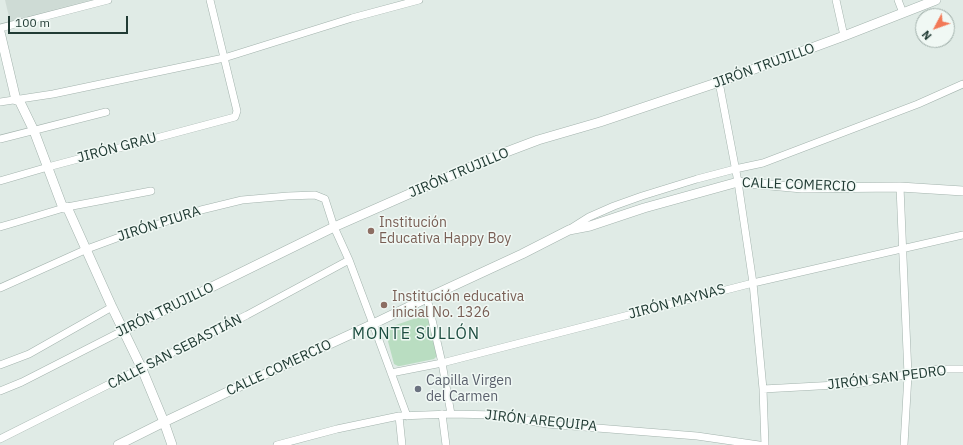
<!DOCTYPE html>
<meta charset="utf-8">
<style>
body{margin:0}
#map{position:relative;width:963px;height:445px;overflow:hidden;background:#e0ebe6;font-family:"IBM Plex Sans",sans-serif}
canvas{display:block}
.north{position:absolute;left:915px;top:8px;width:40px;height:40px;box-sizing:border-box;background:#f0f8f4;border:1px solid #9daca7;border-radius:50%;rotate:229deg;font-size:11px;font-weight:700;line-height:16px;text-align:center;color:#213b34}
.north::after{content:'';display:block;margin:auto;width:14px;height:18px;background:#f27957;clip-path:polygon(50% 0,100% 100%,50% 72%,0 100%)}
.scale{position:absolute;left:8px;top:16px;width:120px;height:18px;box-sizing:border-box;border:2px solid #213b34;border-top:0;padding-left:5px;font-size:12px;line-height:14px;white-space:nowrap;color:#213b34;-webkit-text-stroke:3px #f0f8f4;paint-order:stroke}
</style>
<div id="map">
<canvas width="963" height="445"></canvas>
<div class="north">N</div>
<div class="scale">100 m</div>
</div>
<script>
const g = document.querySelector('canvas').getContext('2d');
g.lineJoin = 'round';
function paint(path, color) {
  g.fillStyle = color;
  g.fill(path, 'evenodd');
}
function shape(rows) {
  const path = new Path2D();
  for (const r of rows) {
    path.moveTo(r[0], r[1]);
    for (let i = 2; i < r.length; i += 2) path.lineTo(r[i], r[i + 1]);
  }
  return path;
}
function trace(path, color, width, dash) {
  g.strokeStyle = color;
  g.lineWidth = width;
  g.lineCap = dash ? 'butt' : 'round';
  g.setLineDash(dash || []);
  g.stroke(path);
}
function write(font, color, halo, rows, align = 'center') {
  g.font = font + ' "IBM Plex Sans",sans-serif';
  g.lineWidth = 3;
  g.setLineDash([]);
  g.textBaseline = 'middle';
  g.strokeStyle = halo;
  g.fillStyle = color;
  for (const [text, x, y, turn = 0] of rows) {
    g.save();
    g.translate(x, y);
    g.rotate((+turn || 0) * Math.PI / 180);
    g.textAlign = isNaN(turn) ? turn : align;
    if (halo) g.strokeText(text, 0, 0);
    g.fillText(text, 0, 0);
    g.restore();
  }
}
const built = shape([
 [5,0,91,0,10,21]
]);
const green = shape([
 [425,315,428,316,437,352,436,357,434,359,400,366,398,366,394,364,385,330,387,328]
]);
const minor = shape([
 [836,0,844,36],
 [898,0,903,13],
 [0,28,108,0],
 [719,82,738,182,753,283,763,389,765,445],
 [0,102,53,94,224,58,352,18,419,0],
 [0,139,106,112],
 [0,181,48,167,235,117,237,111,210,0],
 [900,187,908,375,904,445],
 [0,227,17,222,67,207,151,191],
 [570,229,589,217,614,206,642,196,697,179,735,169,763,163,918,104,963,84],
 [0,288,87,249,125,235,201,210,242,200,288,196,315,195,325,199,334,227,349,260,373,324,407,416],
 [427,298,442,363,451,414],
 [0,365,29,354,112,307],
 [391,373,442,363,753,283,963,235],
 [763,389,855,384,938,369,963,369],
 [0,391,22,382,124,330],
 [442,414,446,445],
 [399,416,402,445],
 [0,439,247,315,349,260],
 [277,445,337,429,399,416,451,414,497,415,547,424,697,436,759,445]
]);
const tertiary = shape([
 [0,32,16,100],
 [19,100,34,131,63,208],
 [67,207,112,307,142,369,164,422,172,445],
 [124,330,334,227,493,157,538,140,600,122,719,82,844,36,936,0],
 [118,445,164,422,295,360,373,324,427,298,522,254,569,230,590,226,644,208,738,182,802,188,900,187,963,191]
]);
const markers = [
 [371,231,4,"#8d6e63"],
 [384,305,4,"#8d6e63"],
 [418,389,4,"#6b7280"]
];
const streetNames = [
 ["JIRÓN TRUJILLO",764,66,-20],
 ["JIRÓN GRAU",117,148,-15],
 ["JIRÓN TRUJILLO",459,173,-23],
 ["CALLE COMERCIO",799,185,2],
 ["JIRÓN PIURA",159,224,-18],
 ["JIRÓN MAYNAS",677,302,-15],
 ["JIRÓN TRUJILLO",165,310,-26],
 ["CALLE SAN SEBASTIÁN",175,352,-27],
 ["CALLE COMERCIO",279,368,-25],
 ["JIRÓN SAN PEDRO",887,378,-7],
 ["JIRÓN AREQUIPA",541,421,6]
];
const educationNames = [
 ["Institución",379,223],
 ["Educativa Happy Boy",379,239],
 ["Institución educativa",392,297],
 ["inicial No. 1326",392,313]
];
const worshipNames = [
 ["Capilla Virgen",426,381],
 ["del Carmen",426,397]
];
const quarterNames = [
 ["MONTE SULLÓN",416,334]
];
paint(built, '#cedbd5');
paint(green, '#b9ddc1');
trace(minor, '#a3b3ad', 8);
trace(tertiary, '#a3b3ad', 10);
trace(minor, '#fff', 7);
trace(tertiary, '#fff', 9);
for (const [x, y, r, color] of markers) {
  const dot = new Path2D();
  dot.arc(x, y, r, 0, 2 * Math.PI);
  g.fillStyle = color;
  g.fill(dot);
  trace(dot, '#f0f8f4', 1.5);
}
write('14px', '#213b34', '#f0f8f4', streetNames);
write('14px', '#785e54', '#f0f8f4', educationNames, 'left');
write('14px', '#5b616d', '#f0f8f4', worshipNames, 'left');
g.letterSpacing = '1px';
write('16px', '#1d4d40', '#f0f8f4', quarterNames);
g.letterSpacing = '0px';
</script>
